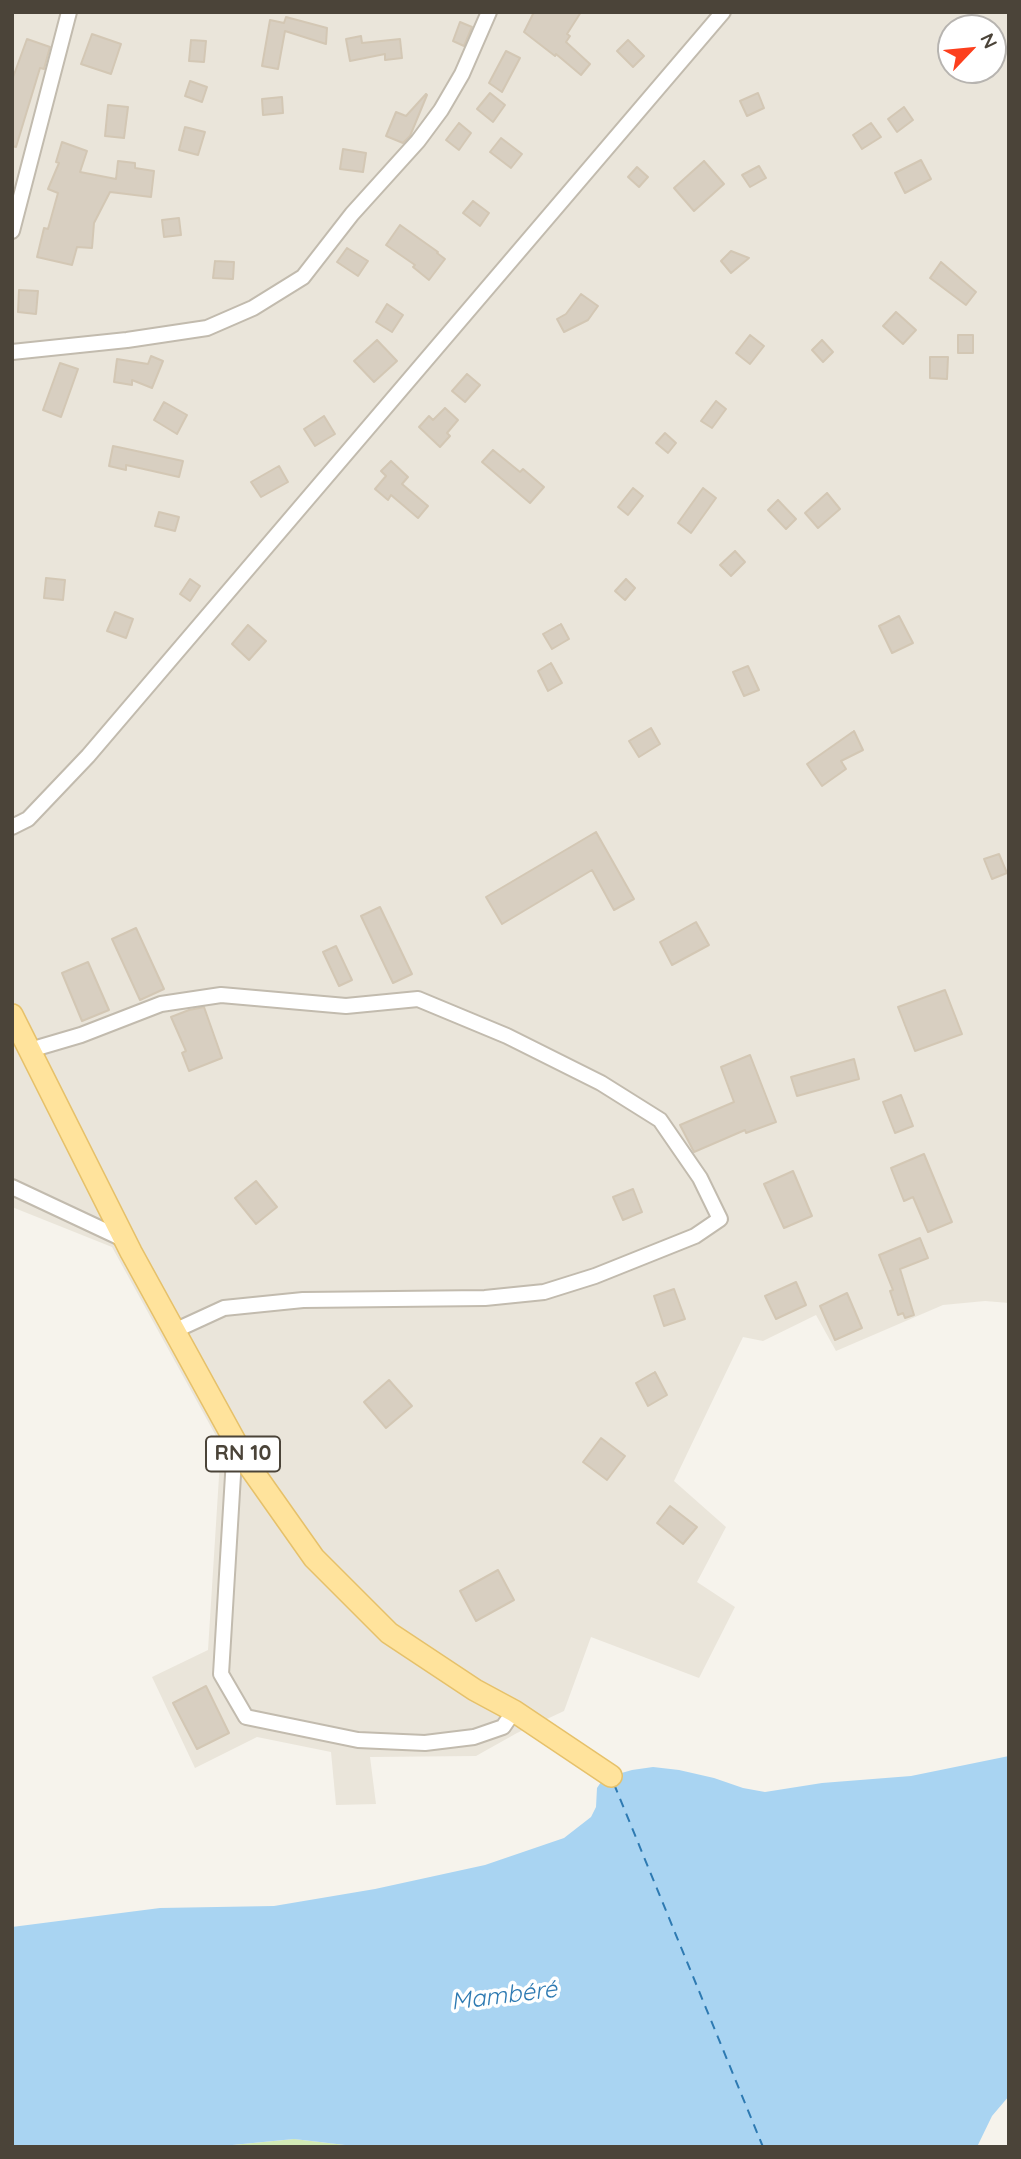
<!DOCTYPE html>
<meta charset="utf-8">
<style>
body{margin:0}
#map{position:relative;width:1021px;height:2159px;overflow:hidden;background:#f6f3ec;font-family:Quicksand,sans-serif}
canvas{display:block}
.frame{position:absolute;inset:0;border:14px solid #4b4439;pointer-events:none}
.north{position:absolute;left:937px;top:14px;width:70px;height:70px;box-sizing:border-box;background:#fff;border:2px solid #b7b4b0;border-radius:50%;rotate:64deg;font-size:19px;font-weight:700;line-height:28px;text-align:center;color:#4b4439}
.north::after{content:'';display:block;margin:auto;width:24px;height:32px;background:#fc3f1d;clip-path:polygon(50% 0,100% 100%,50% 72%,0 100%)}
</style>
<div id="map">
<canvas width="1021" height="2159"></canvas>
<div class="frame"></div>
<div class="north">N</div>
</div>
<script>
const g = document.querySelector('canvas').getContext('2d');
g.lineJoin = 'round';
function paint(path, color) {
  g.fillStyle = color;
  g.fill(path, 'evenodd');
}
function shape(rows) {
  const path = new Path2D();
  for (const r of rows) {
    path.moveTo(r[0], r[1]);
    for (let i = 2; i < r.length; i += 2) path.lineTo(r[i], r[i + 1]);
  }
  return path;
}
function trace(path, color, width, dash) {
  g.strokeStyle = color;
  g.lineWidth = width;
  g.lineCap = dash ? 'butt' : 'round';
  g.setLineDash(dash || []);
  g.stroke(path);
}
function write(font, color, halo, rows, align = 'center') {
  g.font = font + ' Quicksand,sans-serif';
  g.lineWidth = 7;
  g.setLineDash([]);
  g.textBaseline = 'middle';
  g.strokeStyle = halo;
  g.fillStyle = color;
  for (const [text, x, y, turn = 0] of rows) {
    g.save();
    g.translate(x, y);
    g.rotate((+turn || 0) * Math.PI / 180);
    g.textAlign = isNaN(turn) ? turn : align;
    if (halo) g.strokeText(text, 0, 0);
    g.fillText(text, 0, 0);
    g.restore();
  }
}
const residential = shape([
 [12,12,1009,12,1009,1303,985,1301,943,1305,836,1351,816,1315,763,1341,743,1337,674,1481,726,1527,697,1582,735,1607,699,1678,591,1637,564,1711,517,1733,476,1756,370,1757,376,1804,336,1805,331,1752,257,1737,195,1768,152,1677,208,1650,221,1445,112,1247,12,1207],
 [951,28,993,28,993,70,951,70]
]);
const green = shape([
 [294,2139,362,2147,212,2147]
]);
const water = shape([
 [1009,1756,1009,2096,992,2116,977,2147,362,2147,294,2139,212,2147,12,2147,12,1927,160,1908,274,1906,375,1889,485,1865,564,1838,591,1817,596,1807,597,1788,601,1782,611,1776,632,1770,653,1767,679,1770,714,1778,743,1788,765,1792,822,1783,911,1776]
]);
const ferry = shape([
 [614,1784,763,2147]
]);
const building = shape([
 [534,12,581,12,567,34,570,36,566,42,590,64,581,75,556,54,555,56,524,32,534,12],
 [286,17,327,28,326,44,285,31,278,69,262,66,270,20,284,23,286,17],
 [460,22,472,27,464,46,453,41,460,22],
 [92,34,121,44,111,74,81,64,92,34],
 [361,36,362,43,400,39,402,58,385,60,385,54,350,61,346,39,361,36],
 [27,39,50,47,44,69,40,68,16,147,12,146,12,80,27,39],
 [191,40,206,41,204,62,189,61,191,40],
 [628,40,644,56,633,67,617,51,628,40],
 [506,51,520,58,502,92,489,83,506,51],
 [190,81,207,87,202,102,185,96,190,81],
 [490,93,505,105,493,122,477,109,490,93],
 [758,93,764,108,747,116,740,101,758,93],
 [426,94,427,95,410,136,403,143,386,136,396,112,406,116,426,94],
 [282,97,283,113,263,115,262,99,282,97],
 [108,105,128,107,124,138,105,136,108,105],
 [904,107,913,120,897,132,888,119,904,107],
 [459,123,471,133,459,150,446,140,459,123],
 [871,123,881,137,862,149,853,135,871,123],
 [185,127,205,132,198,155,179,150,185,127],
 [501,138,522,154,511,168,490,152,501,138],
 [62,142,87,151,80,172,116,179,118,161,135,163,135,168,154,171,151,197,110,192,94,223,92,248,77,247,72,265,37,257,44,228,48,229,58,193,48,189,59,163,56,162,62,142],
 [343,149,366,153,363,172,340,169,343,149],
 [921,160,931,179,905,193,895,173,921,160],
 [704,161,724,184,694,211,674,188,704,161],
 [759,166,766,178,750,187,742,175,759,166],
 [637,167,648,177,639,187,628,177,637,167],
 [473,201,489,213,480,226,463,213,473,201],
 [179,218,181,235,164,237,162,220,179,218],
 [400,225,438,252,437,253,445,259,429,280,413,267,415,265,386,245,400,225],
 [347,248,368,261,358,276,337,262,347,248],
 [731,251,749,258,731,273,721,261,731,251],
 [215,261,234,262,233,279,213,278,215,261],
 [941,262,976,292,966,305,930,278,941,262],
 [19,290,38,291,36,314,18,312,19,290],
 [581,294,598,306,588,320,564,332,557,319,566,314,581,294],
 [387,304,403,315,392,332,376,322,387,304],
 [896,312,916,330,903,344,883,326,896,312],
 [750,335,764,346,750,364,736,353,750,335],
 [958,335,973,335,973,353,958,353,958,335],
 [377,340,397,361,374,382,354,361,377,340],
 [822,340,833,352,823,362,812,350,822,340],
 [151,356,163,361,152,388,132,380,132,385,114,382,117,359,148,364,151,356],
 [930,357,948,357,947,379,930,378,930,357],
 [60,363,78,369,61,417,43,410,60,363],
 [467,374,480,385,465,402,452,391,467,374],
 [716,401,726,409,712,428,701,421,716,401],
 [164,402,187,415,177,434,154,420,164,402],
 [445,408,458,420,447,433,450,436,440,447,419,427,429,416,433,420,445,408],
 [324,416,335,434,315,446,304,429,324,416],
 [665,433,676,443,668,453,656,443,665,433],
 [113,446,183,461,179,477,126,465,126,470,109,466,113,446],
 [493,450,520,472,523,469,544,487,530,503,482,462,493,450],
 [391,461,408,477,402,484,428,506,418,518,391,495,388,500,375,489,386,476,381,471,391,461],
 [279,466,288,482,261,497,251,482,279,466],
 [633,488,643,496,628,515,618,507,633,488],
 [703,488,716,498,691,533,678,523,703,488],
 [827,493,840,509,818,528,805,513,827,493],
 [778,500,796,519,786,529,768,510,778,500],
 [159,512,179,517,175,531,155,526,159,512],
 [735,551,745,562,731,576,720,565,735,551],
 [46,578,65,580,63,600,44,598,46,578],
 [190,579,200,586,190,601,180,594,190,579],
 [626,579,635,588,625,600,615,591,626,579],
 [115,612,133,619,126,638,107,631,115,612],
 [899,616,913,643,892,653,879,626,899,616],
 [561,624,569,639,552,649,543,634,561,624],
 [248,625,266,641,249,660,232,644,248,625],
 [551,663,562,683,548,691,538,671,551,663],
 [748,666,759,690,744,696,733,672,748,666],
 [651,728,660,744,639,757,629,741,651,728],
 [854,731,863,750,841,761,846,769,822,786,807,764,854,731],
 [596,832,634,899,614,910,592,870,502,924,486,897,596,832],
 [999,854,1007,873,992,879,984,859,999,854],
 [380,907,412,974,393,983,361,916,380,907],
 [696,922,709,945,672,965,660,942,696,922],
 [136,928,164,989,140,1000,112,939,136,928],
 [336,946,352,980,339,986,323,952,336,946],
 [88,962,109,1010,82,1021,62,973,88,962],
 [945,990,962,1034,915,1051,898,1007,945,990],
 [204,1007,222,1058,189,1071,182,1053,186,1051,171,1017,189,1010,204,1007],
 [750,1055,776,1122,746,1133,745,1130,694,1152,680,1125,734,1102,721,1067,750,1055],
 [854,1059,859,1079,797,1096,791,1077,854,1059],
 [901,1095,913,1126,895,1133,883,1102,901,1095],
 [924,1154,952,1222,928,1232,913,1197,904,1201,891,1168,924,1154],
 [793,1171,812,1216,784,1228,764,1184,793,1171],
 [256,1181,277,1207,256,1224,235,1198,256,1181],
 [633,1189,642,1212,623,1220,613,1197,633,1189],
 [920,1238,928,1258,900,1269,914,1315,905,1318,903,1313,898,1315,890,1291,893,1290,879,1255,920,1238],
 [796,1282,806,1305,776,1319,765,1296,796,1282],
 [674,1289,685,1319,664,1326,654,1296,674,1289],
 [847,1293,862,1328,835,1340,820,1306,847,1293],
 [655,1372,667,1395,648,1406,636,1383,655,1372],
 [389,1380,412,1406,386,1428,364,1402,389,1380],
 [601,1438,625,1456,607,1480,583,1462,601,1438],
 [670,1506,697,1527,683,1544,657,1523,670,1506],
 [498,1570,514,1600,476,1621,460,1591,498,1570],
 [206,1686,229,1733,197,1749,173,1703,206,1686]
]);
const street = shape([
 [12,231,69,12],
 [12,352,127,340,207,328,253,308,303,277,352,214,418,141,441,110,462,74,489,12],
 [12,827,28,819,88,756,723,12],
 [30,1050,81,1035,161,1004,221,995,346,1006,418,999,507,1036,601,1083,660,1120,700,1178,720,1219,695,1236,595,1276,544,1292,485,1298,303,1300,224,1308,174,1331],
 [12,1187,125,1240],
 [235,1442,221,1674,246,1717,358,1740,425,1743,474,1737,503,1727,514,1711]
]);
const primary = shape([
 [12,1015,131,1252,247,1463,314,1558,389,1633,475,1690,514,1711,611,1776]
]);
const shields = [
 [243,1454,74]
];
const shieldNames = [
 ["RN 10",243,1454]
];
const waterNames = [
 ["Mambéré",504,1996,-7]
];
paint(residential, '#eae5da');
paint(green, '#d2eab5');
paint(water, '#a9d4f2');
trace(ferry, '#2e7ab2', 2, [9, 7]);
paint(building, '#d8cfc1');
trace(building, '#d3c7b4', 2);
trace(street, '#c2bbae', 18);
trace(primary, '#e6c16a', 24);
trace(street, '#fff', 14);
trace(primary, '#ffe39c', 21);
for (const [x, y, w] of shields) {
  const box = new Path2D();
  box.roundRect(x - w / 2, y - 17.5, w, 35, 5);
  g.fillStyle = '#fff';
  g.fill(box);
  trace(box, '#4b4439', 2);
}
write('bold 21px', '#4b4439', null, shieldNames);
write('italic 24px', '#2e7ab2', '#fff', waterNames);
</script>
